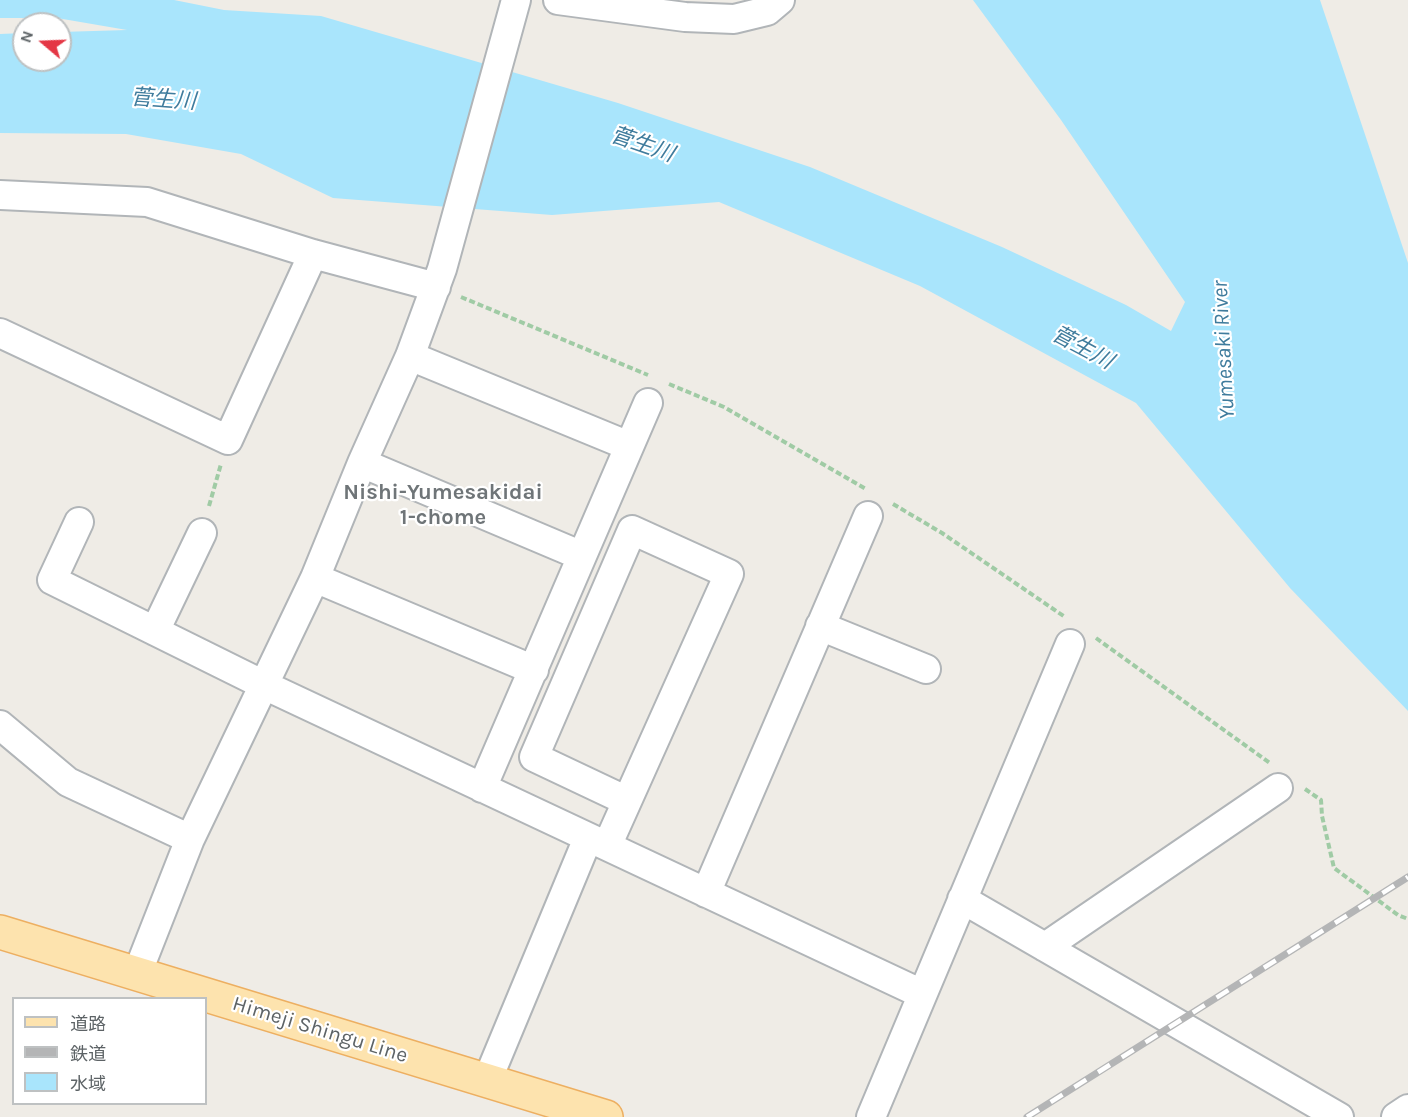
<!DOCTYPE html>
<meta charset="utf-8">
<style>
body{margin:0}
#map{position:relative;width:1408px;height:1117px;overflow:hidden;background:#efece6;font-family:Karla,"Noto Sans JP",sans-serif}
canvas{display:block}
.legend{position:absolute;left:12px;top:997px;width:195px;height:108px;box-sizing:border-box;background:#fff;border:2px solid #bec1c2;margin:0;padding:8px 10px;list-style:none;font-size:18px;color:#5d6366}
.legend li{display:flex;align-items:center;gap:12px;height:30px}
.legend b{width:30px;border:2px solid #bec1c2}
.north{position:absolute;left:12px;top:12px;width:60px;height:60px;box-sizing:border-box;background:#fff;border:2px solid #bec1c2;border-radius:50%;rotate:289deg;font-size:16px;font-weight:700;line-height:24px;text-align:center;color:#5d6366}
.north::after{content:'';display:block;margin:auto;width:21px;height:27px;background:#e43745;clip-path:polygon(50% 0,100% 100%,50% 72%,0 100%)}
</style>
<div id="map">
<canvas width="1408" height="1117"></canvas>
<ul class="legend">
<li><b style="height:8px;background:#fde3ae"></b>道路</li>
<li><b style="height:8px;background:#b4b5b6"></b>鉄道</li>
<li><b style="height:16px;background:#a9e5fc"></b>水域</li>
</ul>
<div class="north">N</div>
</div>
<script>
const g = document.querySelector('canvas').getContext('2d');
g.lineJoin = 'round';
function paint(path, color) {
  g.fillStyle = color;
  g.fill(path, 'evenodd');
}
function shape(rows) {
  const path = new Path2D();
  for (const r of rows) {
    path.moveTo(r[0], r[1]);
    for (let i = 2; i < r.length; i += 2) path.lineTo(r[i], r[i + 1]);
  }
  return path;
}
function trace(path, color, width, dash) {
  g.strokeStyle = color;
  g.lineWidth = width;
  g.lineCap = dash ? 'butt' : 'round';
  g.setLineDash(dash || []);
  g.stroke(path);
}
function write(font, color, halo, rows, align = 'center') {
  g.font = font + ' Karla,"Noto Sans JP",sans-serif';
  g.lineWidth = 4.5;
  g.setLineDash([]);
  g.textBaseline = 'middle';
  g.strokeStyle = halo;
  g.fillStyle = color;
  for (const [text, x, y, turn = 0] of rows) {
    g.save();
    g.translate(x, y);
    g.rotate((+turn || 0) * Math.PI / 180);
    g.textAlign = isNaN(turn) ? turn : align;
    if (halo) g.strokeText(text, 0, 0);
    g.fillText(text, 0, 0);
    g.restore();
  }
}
const water = shape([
 [0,0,174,0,224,10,321,16,618,103,810,167,1002,247,1126,305,1171,331,1185,302,1061,120,973,0,1320,0,1408,263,1408,711,1290,588,1136,403,920,286,719,202,552,215,333,198,241,154,126,134,0,133,0,34,24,33,24,60,60,60,60,32,127,30,57,18,0,18]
]);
const path = shape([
 [461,297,648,375],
 [669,384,724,407,866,489],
 [893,504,942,533,1065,617],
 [209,506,221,464],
 [1096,638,1270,763],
 [1305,789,1321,800,1322,816,1334,868,1398,915,1408,919]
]);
const minor = shape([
 [558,0,685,17,734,19,767,11,780,0],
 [0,195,147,202,313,254,436,287],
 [0,333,228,440,313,254],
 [410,356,629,446],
 [362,463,582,556],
 [79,522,52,580,264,685,922,994],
 [315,578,534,670],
 [820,626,926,669],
 [155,631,202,533],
 [0,725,68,782,190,839],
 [482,788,648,403],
 [607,846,729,574,632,530,534,757,627,801],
 [706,893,868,516],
 [962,899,1339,1117],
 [1045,947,1278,788],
 [137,974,190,839,315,578,362,463,410,356,442,269,516,0],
 [487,1081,588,838],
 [871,1117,1070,644],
 [1396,1117,1408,1109]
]);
const major = shape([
 [0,932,606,1117]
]);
const rail = shape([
 [1027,1117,1408,877]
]);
const streetNames = [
 ["Himeji Shingu Line",320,1030,17]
];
const waterNames = [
 ["菅生川",163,100,4],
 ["菅生川",642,145,19],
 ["菅生川",1082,348,28],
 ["Yumesaki River",1224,350,-93]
];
const neighbourhoodNames = [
 ["Nishi-Yumesakidai",443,493],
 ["1-chome",443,518]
];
paint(water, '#a9e5fc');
trace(minor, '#b1b5b8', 32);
trace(major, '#edaf61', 36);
trace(path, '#a0cba5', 4, [6, 3]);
trace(minor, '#fff', 28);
trace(major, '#fde3ae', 33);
trace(rail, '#b4b5b6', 7);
trace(rail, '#fff', 4.5, [14]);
write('21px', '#5d6366', '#fff', streetNames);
write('italic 22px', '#3f7c9d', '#fff', waterNames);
write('bold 22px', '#6f7578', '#fff', neighbourhoodNames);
</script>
